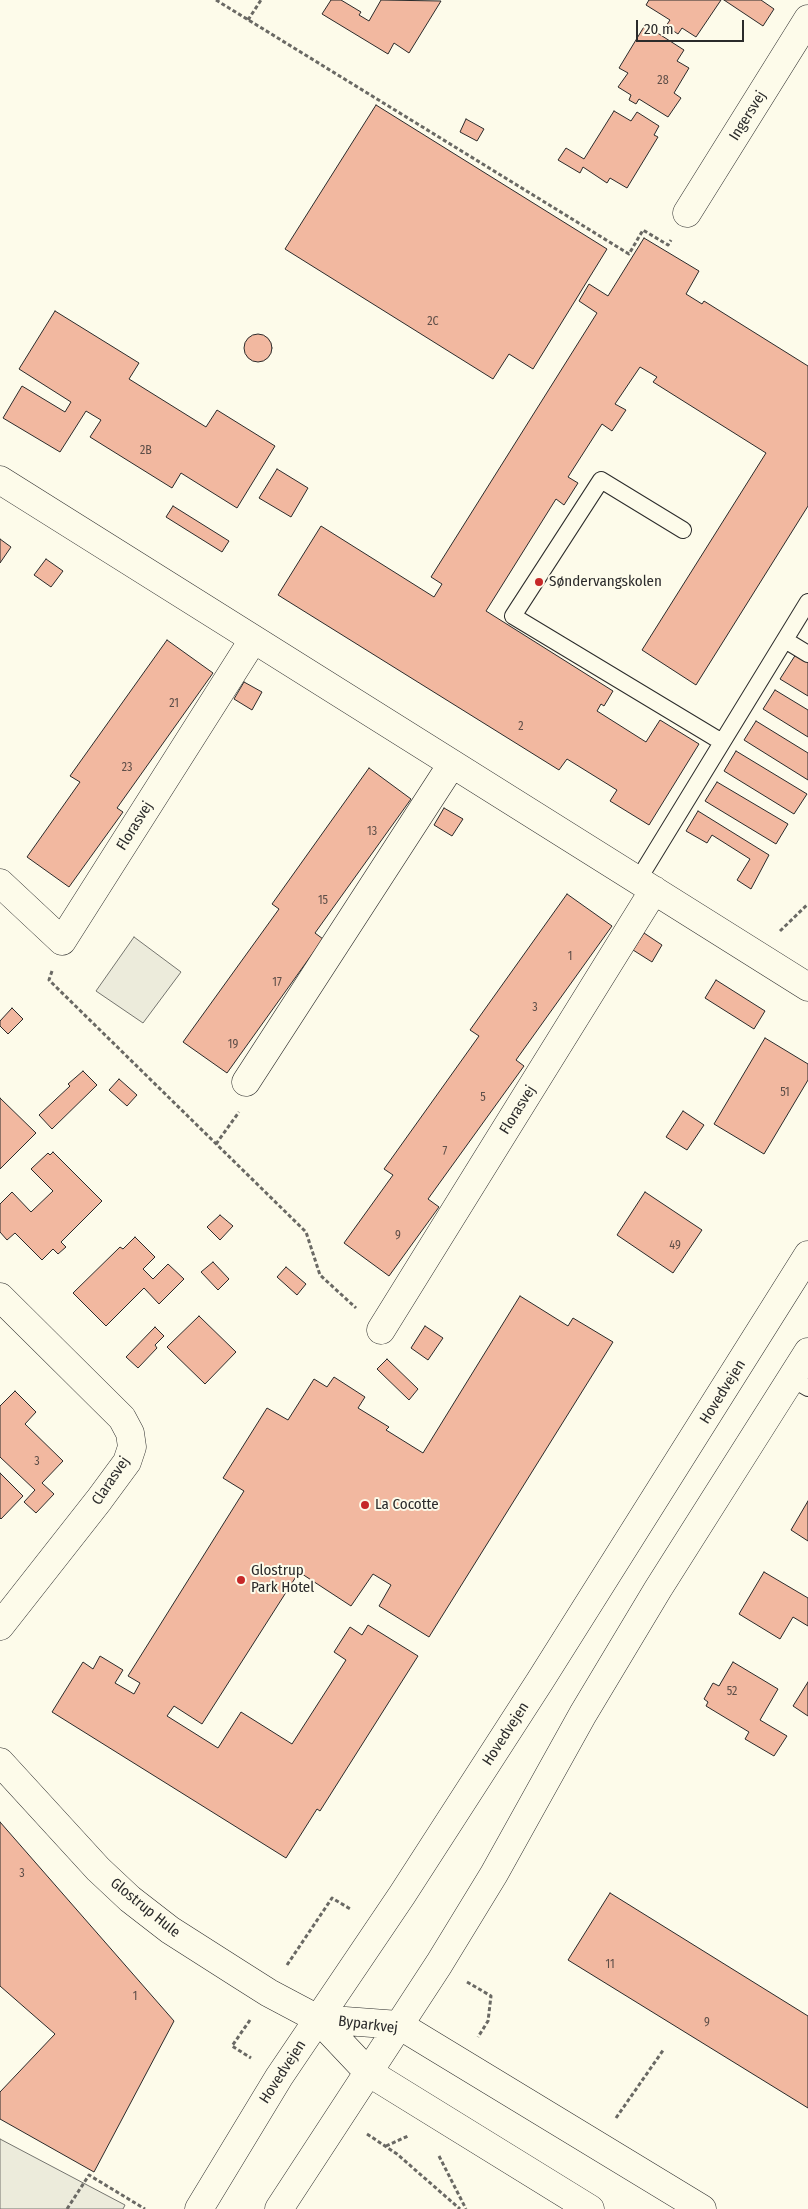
<!DOCTYPE html>
<meta charset="utf-8">
<style>
body{margin:0}
#map{position:relative;width:808px;height:2209px;overflow:hidden;background:#fdfbea;font-family:"Fira Sans Condensed",sans-serif}
canvas{display:block}
.scale{position:absolute;left:636px;top:20px;width:108px;height:22px;box-sizing:border-box;border:2px solid #2b2b2b;border-top:0;padding-left:6px;font-size:15px;line-height:18px;white-space:nowrap;color:#2b2b2b;-webkit-text-stroke:4px #fdfbea;paint-order:stroke}
</style>
<div id="map">
<canvas width="808" height="2209"></canvas>
<div class="scale">20 m</div>
</div>
<script>
const g = document.querySelector('canvas').getContext('2d');
g.lineJoin = 'round';
function paint(path, color) {
  g.fillStyle = color;
  g.fill(path, 'evenodd');
}
function shape(rows) {
  const path = new Path2D();
  for (const r of rows) {
    if (r.length === 3) {
      path.moveTo(r[0] + r[2], r[1]);
      path.arc(r[0], r[1], r[2], 0, 2 * Math.PI);
      continue;
    }
    path.moveTo(r[0], r[1]);
    for (let i = 2; i < r.length; i += 2) path.lineTo(r[i], r[i + 1]);
  }
  return path;
}
function trace(path, color, width, dash) {
  g.strokeStyle = color;
  g.lineWidth = width;
  g.lineCap = dash ? 'butt' : 'round';
  g.setLineDash(dash || []);
  g.stroke(path);
}
function write(font, color, halo, rows, align = 'center') {
  g.font = font + ' "Fira Sans Condensed",sans-serif';
  g.lineWidth = 4;
  g.setLineDash([]);
  g.textBaseline = 'middle';
  g.strokeStyle = halo;
  g.fillStyle = color;
  for (const [text, x, y, turn = 0] of rows) {
    g.save();
    g.translate(x, y);
    g.rotate((+turn || 0) * Math.PI / 180);
    g.textAlign = isNaN(turn) ? turn : align;
    if (halo) g.strokeText(text, 0, 0);
    g.fillText(text, 0, 0);
    g.restore();
  }
}
const green = shape([
 [134,937,181,972,143,1023,96,991,134,937],
 [0,2139,125,2205,123,2209,0,2209,0,2139]
]);
const building = shape([
 [331,0,341,0,361,12,359,15,369,21,381,0,441,1,409,53,394,43,388,54,322,14,331,0],
 [649,0,721,0,696,37,682,28,678,34,666,26,670,20,646,5,649,0],
 [724,0,761,0,774,9,763,26,724,0],
 [645,25,684,50,677,61,689,68,674,93,681,98,668,117,639,99,636,104,629,100,631,95,618,87,628,73,619,68,645,25],
 [376,105,607,249,533,369,509,354,493,379,285,249,376,105],
 [614,111,631,121,637,112,659,126,654,135,658,137,627,188,610,178,607,183,583,167,580,173,558,160,566,148,584,159,614,111],
 [466,119,484,129,477,141,460,132,466,119],
 [644,238,699,271,686,294,702,304,704,301,808,366,808,506,696,685,642,650,766,453,653,382,657,377,640,367,615,404,626,410,612,431,602,424,568,477,578,483,564,505,556,499,486,611,613,691,604,706,601,704,597,711,646,742,660,720,699,744,649,825,610,801,617,790,567,759,559,770,278,595,321,526,434,597,442,584,431,577,597,313,579,301,589,284,608,296,644,238],
 [55,311,139,363,129,379,206,427,217,410,275,446,237,508,181,473,172,488,90,437,101,420,86,411,60,452,3,418,22,386,65,412,71,402,19,369,55,311],
 [258,348,14],
 [277,469,308,488,291,517,259,498,277,469],
 [173,506,229,541,222,552,166,517,173,506],
 [0,539,11,547,0,563,0,539],
 [46,559,63,571,51,587,34,575,46,559],
 [167,640,213,673,117,808,123,812,69,887,27,857,80,782,70,776,167,640],
 [798,651,808,657,808,696,780,679,798,651],
 [244,682,262,692,252,710,234,699,244,682],
 [775,690,808,710,808,737,763,709,775,690],
 [756,721,808,753,808,780,744,740,756,721],
 [736,751,807,794,794,814,724,771,736,751],
 [369,768,411,799,315,933,323,939,227,1073,183,1042,279,909,272,904,369,768],
 [717,782,788,824,776,844,705,801,717,782],
 [444,808,463,819,452,836,434,825,444,808],
 [698,811,769,855,751,889,737,880,750,859,712,835,707,843,686,831,698,811],
 [567,894,612,926,516,1060,524,1066,428,1199,439,1207,389,1276,344,1243,393,1175,384,1169,479,1036,470,1030,567,894],
 [644,933,662,945,652,962,633,950,644,933],
 [716,980,765,1011,754,1029,705,998,716,980],
 [12,1008,23,1019,8,1034,0,1026,0,1021,12,1008],
 [765,1038,808,1064,808,1080,764,1154,714,1124,765,1038],
 [83,1071,97,1085,52,1129,39,1115,70,1086,68,1084,83,1071],
 [119,1079,137,1095,127,1106,109,1090,119,1079],
 [0,1098,36,1133,0,1169,0,1098],
 [683,1111,704,1125,687,1150,666,1137,683,1111],
 [53,1152,102,1201,61,1242,66,1247,58,1254,53,1249,42,1260,15,1233,7,1240,0,1232,0,1204,12,1192,31,1212,53,1191,31,1169,48,1153,50,1155,53,1152],
 [645,1192,702,1230,673,1273,617,1235,645,1192],
 [220,1215,233,1226,220,1240,207,1227,220,1215],
 [135,1237,155,1257,143,1269,153,1279,168,1264,184,1279,159,1304,144,1288,106,1326,73,1293,120,1247,123,1249,135,1237],
 [213,1262,229,1279,218,1290,201,1272,213,1262],
 [286,1267,306,1284,297,1295,277,1277,286,1267],
 [520,1296,568,1326,573,1318,613,1342,429,1637,379,1606,391,1585,373,1574,351,1606,299,1572,202,1724,174,1706,167,1716,218,1748,241,1712,292,1744,346,1660,334,1652,350,1627,362,1635,368,1625,418,1656,320,1811,317,1809,286,1858,52,1712,83,1662,93,1669,100,1656,123,1670,115,1683,134,1694,140,1683,128,1676,244,1491,223,1478,267,1408,288,1420,314,1379,327,1387,334,1377,365,1397,358,1408,389,1427,386,1430,423,1453,520,1296],
 [199,1316,236,1352,205,1384,167,1347,199,1316],
 [425,1326,443,1338,428,1360,411,1348,425,1326],
 [155,1327,164,1336,155,1345,157,1348,138,1368,126,1357,155,1327],
 [387,1359,418,1389,409,1400,377,1369,387,1359],
 [15,1391,36,1412,25,1424,63,1461,42,1483,54,1494,36,1513,24,1502,35,1490,0,1457,0,1406,15,1391],
 [0,1473,23,1496,1,1519,0,1518,0,1473],
 [808,1501,808,1541,791,1530,808,1501],
 [764,1572,808,1598,808,1626,793,1617,780,1639,739,1614,764,1572],
 [733,1662,778,1689,760,1720,787,1736,774,1756,745,1739,749,1732,706,1706,708,1702,704,1699,713,1683,719,1686,733,1662],
 [808,1682,808,1716,793,1706,808,1682],
 [0,1822,174,2021,94,2172,0,2119,0,2092,55,2034,0,1986,0,1822],
 [610,1893,808,2016,808,2108,568,1960,610,1893]
]);
const path = shape([
 [216,0,629,254,643,230,668,245,671,240],
 [248,20,261,0],
 [780,931,808,904],
 [52,971,49,980,306,1232,320,1275,356,1308],
 [216,1144,239,1112],
 [287,1965,332,1898,352,1910],
 [467,1982,491,1996,488,2021,478,2037],
 [250,2020,232,2046,251,2058],
 [616,2118,664,2049],
 [367,2134,397,2154,460,2209],
 [386,2146,408,2136],
 [439,2156,466,2209],
 [67,2209,89,2175,145,2209]
]);
const lane = shape([
 [683,530,601,480,513,616,722,742],
 [785,640,808,654],
 [638,880,808,602],
 [792,1379,808,1388]
]);
const street = shape([
 [687,213,808,19],
 [0,480,808,987],
 [0,883,62,941,253,640],
 [246,1082,452,764],
 [0,1297,122,1418,130,1433,132,1447,127,1462,99,1500,0,1626],
 [381,1330,654,890],
 [0,1762,98,1869,130,1899,170,1930,239,1974,269,1993,318,2019]
]);
const secondary = shape([
 [318,2019,399,2025,702,2209],
 [318,2019,368,2072,590,2209],
 [199,2209,279,2077,402,1895,540,1681,808,1255],
 [279,2209,439,1964,494,1874,583,1714,658,1589,808,1352]
]);
const markers = [
 [539,582,5,"#c62828"],
 [365,1505,5,"#c62828"],
 [241,1580,5,"#c62828"]
];
const numberNames = [
 ["28",663,81],
 ["2C",433,322],
 ["2B",146,451],
 ["21",174,704],
 ["2",521,727],
 ["23",127,768],
 ["13",372,832],
 ["15",323,901],
 ["1",570,957],
 ["17",277,983],
 ["3",535,1008],
 ["19",233,1045],
 ["51",785,1093],
 ["5",483,1098],
 ["7",445,1152],
 ["9",398,1236],
 ["49",675,1246],
 ["3",37,1462],
 ["52",732,1692],
 ["3",22,1874],
 ["11",610,1965],
 ["1",135,1997],
 ["9",707,2023]
];
const streetNames = [
 ["Ingersvej",748,116,-58],
 ["Florasvej",135,826,-58],
 ["Florasvej",518,1110,-58],
 ["Hovedvejen",723,1392,-58],
 ["Clarasvej",111,1481,-56],
 ["Hovedvejen",506,1734,-57],
 ["Glostrup Hule",145,1908,39],
 ["Byparkvej",368,2025,7],
 ["Hovedvejen",283,2072,-57]
];
const poiNames = [
 ["Søndervangskolen",549,582],
 ["La Cocotte",375,1505],
 ["Glostrup",251,1571],
 ["Park Hotel",251,1588]
];
paint(green, '#ecebdb');
trace(green, '#74746e', 1);
paint(building, '#f2b8a0');
trace(building, '#2b2b2b', 1);
trace(lane, '#2b2b2b', 18);
trace(street, '#2b2b2b', 29);
trace(secondary, '#2b2b2b', 29);
trace(path, '#6a6964', 3, [4, 2.5]);
trace(lane, '#fdfbea', 16);
trace(street, '#fdfbea', 28);
trace(secondary, '#fdfbea', 28);
for (const [x, y, r, color] of markers) {
  const dot = new Path2D();
  dot.arc(x, y, r, 0, 2 * Math.PI);
  g.fillStyle = color;
  g.fill(dot);
  trace(dot, '#fdfbea', 2);
}
write('12px', '#5d4e48', null, numberNames);
write('15px', '#2b2b2b', '#fdfbea', streetNames);
write('15px', '#2b2b2b', '#fdfbea', poiNames, 'left');
</script>
